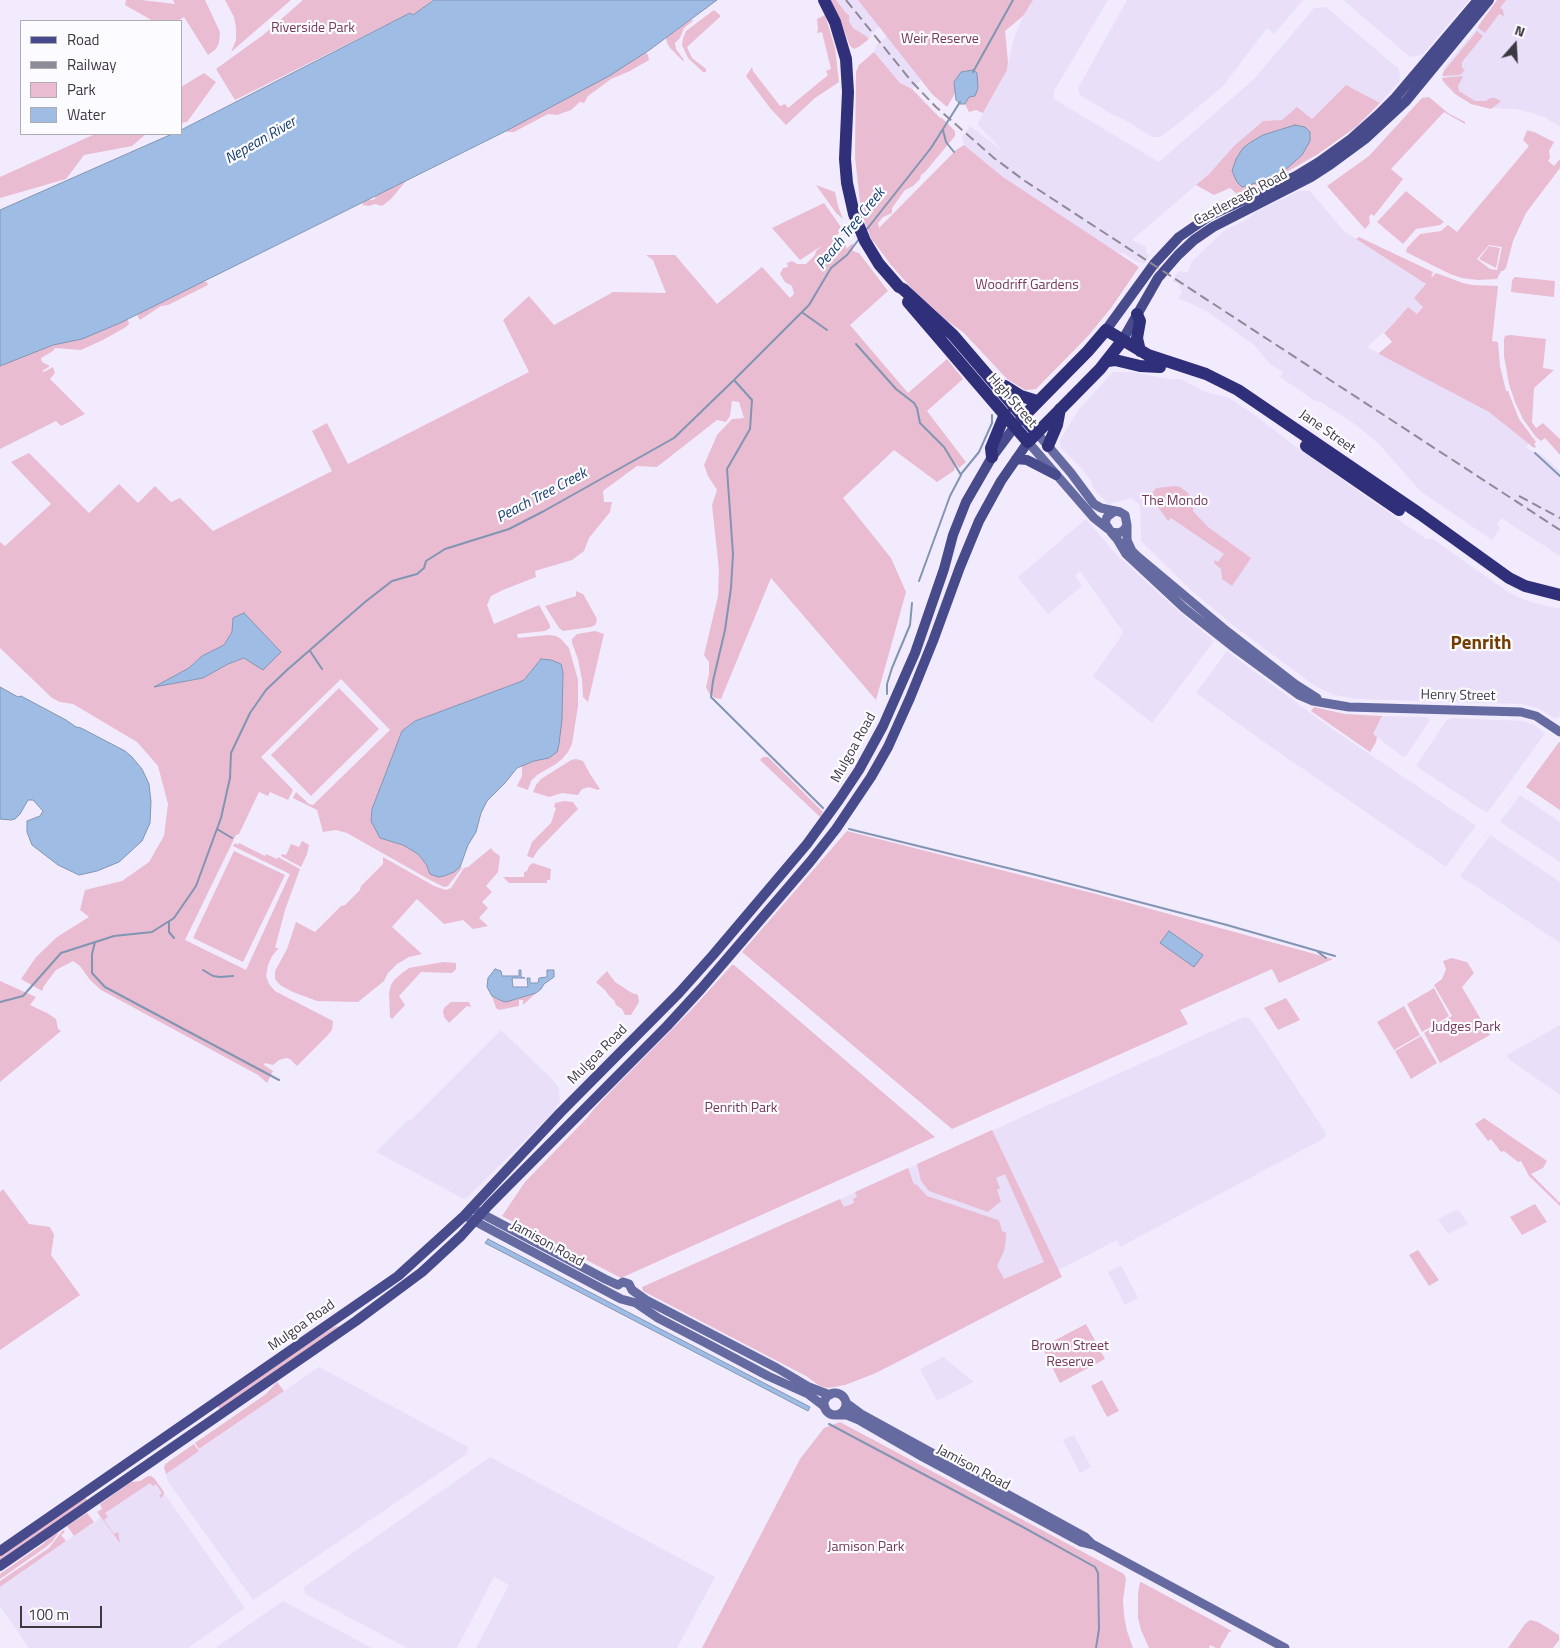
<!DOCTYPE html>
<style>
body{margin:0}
#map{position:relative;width:1560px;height:1648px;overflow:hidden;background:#f2ebfe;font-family:"Titillium Web",sans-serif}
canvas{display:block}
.legend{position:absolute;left:20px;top:20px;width:162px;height:115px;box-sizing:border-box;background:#fcfbff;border:1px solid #afadb3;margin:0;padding:6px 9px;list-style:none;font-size:15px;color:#3c3941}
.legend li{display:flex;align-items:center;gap:10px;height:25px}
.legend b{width:25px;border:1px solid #afadb3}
.north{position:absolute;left:1490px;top:20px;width:50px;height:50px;-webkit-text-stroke:4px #fcfbff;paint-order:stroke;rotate:19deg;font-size:14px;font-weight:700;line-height:20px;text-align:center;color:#3c3941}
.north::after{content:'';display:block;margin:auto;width:18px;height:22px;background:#3c3941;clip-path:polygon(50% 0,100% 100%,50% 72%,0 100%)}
.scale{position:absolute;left:20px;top:1606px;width:82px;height:22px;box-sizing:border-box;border:2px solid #3c3941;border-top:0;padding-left:6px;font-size:15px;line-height:18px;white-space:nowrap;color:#3c3941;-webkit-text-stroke:4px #fcfbff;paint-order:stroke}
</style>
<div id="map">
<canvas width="1560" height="1648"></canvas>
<ul class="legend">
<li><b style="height:6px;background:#474b8c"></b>Road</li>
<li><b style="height:6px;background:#8f8a97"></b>Railway</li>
<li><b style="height:14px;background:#e9bcd1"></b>Park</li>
<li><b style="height:14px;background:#9fbde4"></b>Water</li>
</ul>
<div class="north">N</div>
<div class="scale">100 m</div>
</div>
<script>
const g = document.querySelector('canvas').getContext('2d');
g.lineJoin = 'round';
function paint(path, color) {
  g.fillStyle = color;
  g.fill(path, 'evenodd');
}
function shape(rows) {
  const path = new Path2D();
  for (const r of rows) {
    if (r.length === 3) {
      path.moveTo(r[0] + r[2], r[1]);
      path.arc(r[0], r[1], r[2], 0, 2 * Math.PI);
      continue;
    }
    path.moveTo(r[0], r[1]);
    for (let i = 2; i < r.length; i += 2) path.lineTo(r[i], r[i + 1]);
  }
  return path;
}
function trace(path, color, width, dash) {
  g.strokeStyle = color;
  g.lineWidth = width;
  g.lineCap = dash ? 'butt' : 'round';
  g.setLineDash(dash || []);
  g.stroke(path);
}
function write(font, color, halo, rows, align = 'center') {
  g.font = font + ' "Titillium Web",sans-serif';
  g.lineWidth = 4.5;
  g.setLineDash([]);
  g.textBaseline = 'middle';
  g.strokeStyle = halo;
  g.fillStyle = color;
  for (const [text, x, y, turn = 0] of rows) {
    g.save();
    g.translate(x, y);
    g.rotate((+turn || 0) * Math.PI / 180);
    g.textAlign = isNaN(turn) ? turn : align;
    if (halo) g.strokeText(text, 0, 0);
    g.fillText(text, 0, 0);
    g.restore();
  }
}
const built = shape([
 [836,0,858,0,880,26,870,35,871,37,869,39,866,36,853,28,846,13],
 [1033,0,1108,0,1054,91,1054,99,1159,162,1254,79,1314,8,1326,7,1399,69,1400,81,1380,103,1346,86,1312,119,1282,120,1234,146,1209,174,1132,240,1146,247,1146,253,1150,255,1144,264,1137,262,1125,254,1114,251,1003,177,964,145,962,137,970,126,1003,151,980,127,978,123,1007,70,1013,41,1023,16],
 [1127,0,1303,0,1274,34,1267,28,1224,85,1179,123,1160,137,1152,137,1123,119,1111,114,1080,95,1078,88],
 [1343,0,1469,0,1422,55,1410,57],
 [1500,0,1560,0,1560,127,1544,117,1529,112,1516,109,1491,108,1464,100,1445,85,1443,72,1445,70,1443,69],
 [887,36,920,78,920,81,912,89,900,83,874,52,877,44],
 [1299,191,1310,191,1344,231,1426,284,1414,298,1424,306,1417,314,1408,307,1394,323,1367,347,1489,412,1529,443,1526,447,1530,450,1542,455,1560,471,1560,556,1501,518,1497,524,1500,528,1492,540,1420,491,1379,444,1352,422,1319,401,1317,402,1280,377,1283,372,1270,364,1254,345,1205,310,1178,298,1182,292,1178,284,1172,281,1177,273,1180,271,1187,273,1192,261,1225,230,1244,221,1256,212,1274,203],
 [1113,372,1132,372,1168,379,1181,379,1203,391,1229,398,1252,413,1299,449,1426,539,1433,539,1508,592,1530,602,1560,609,1560,715,1559,717,1554,718,1538,708,1521,704,1358,699,1334,695,1315,686,1234,626,1193,592,1141,541,1140,505,1131,498,1108,504,1094,489,1091,481,1081,468,1061,448,1060,440,1079,409],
 [1086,519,1117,555,1176,609,1214,641,1152,723,1093,676,1118,641,1123,632,1080,571,1075,576,1082,586,1048,614,1019,579,1019,576],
 [1227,651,1332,729,1475,825,1475,827,1446,867,1271,747,1196,693],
 [1382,716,1427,717,1430,720,1406,756,1403,757,1373,734],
 [1450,718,1524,721,1534,725,1543,731,1544,735,1487,813,1416,766,1446,721],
 [1520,795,1560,822,1560,862,1500,822],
 [1490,835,1560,882,1560,943,1460,876],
 [1244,1017,1250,1018,1326,1133,1325,1138,1120,1247,1117,1240,911,1345,840,1199],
 [1560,1025,1560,1095,1510,1060,1507,1056,1507,1055],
 [501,1030,551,1078,559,1088,560,1101,554,1111,467,1198,464,1199,376,1152,408,1120,410,1121],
 [1458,1209,1468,1224,1448,1234,1438,1219],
 [1121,1265,1138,1298,1125,1305,1108,1272],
 [943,1357,974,1382,937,1401,920,1369],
 [319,1367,468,1447,467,1454,253,1600,169,1483,165,1473],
 [1074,1435,1091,1467,1080,1473,1063,1440],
 [490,1457,715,1577,677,1648,476,1648,509,1585,494,1577,457,1648,407,1648,305,1594,304,1587],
 [151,1476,169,1500,245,1608,188,1648,29,1648,0,1606,0,1587,94,1522,101,1517,97,1512,147,1477],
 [283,1601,372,1648,215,1648]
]);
const green = shape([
 [126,0,141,0,175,4,173,0,205,0,220,32,219,43,216,49,208,55,184,17,177,21,153,21,125,5],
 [225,0,291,0,231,52,236,40,236,28,234,17],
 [303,0,433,0,412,16,410,13,235,100,216,69,263,35],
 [829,0,836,0,846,13,849,15,849,21,853,28,866,36,869,39,860,46,854,49,850,46,841,22],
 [858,0,1033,0,1023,16,1005,31,1008,62,1007,70,983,113,976,110,969,112,965,104,977,80,977,73,968,71,947,107,932,94],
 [1497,0,1506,0,1500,8,1503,10,1504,16,1499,14,1485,33,1478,28,1479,25],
 [714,10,721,16,687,47,692,58,706,69,706,72,703,72,688,58,682,45,683,38,686,31],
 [825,15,835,48,839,82,815,98,786,125,770,108,746,76,752,67,753,71,780,106,785,104,788,108,828,75,826,71,831,69,822,32,817,33,818,28,817,19],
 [691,20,694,20,684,28,680,38,675,43,676,49,684,60,683,61,670,48,667,43,666,37],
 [1477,31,1483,36,1462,62,1462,68,1465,70,1460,75,1442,76,1444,71],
 [644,51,648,55,649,60,630,71,611,79,588,96,584,103,580,102,571,110,557,115,548,114,514,132,507,132,509,127],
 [874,52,900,83,912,89,940,118,942,118,955,131,955,136,925,172,921,175,920,179,913,186,905,190,892,208,892,213,883,217,878,223,879,228,956,150,964,145,1003,177,1139,267,1111,308,1088,336,1036,389,1025,390,1007,379,963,332,947,321,914,291,891,265,874,242,872,241,861,212,855,157,856,72,859,65],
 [204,73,216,82,187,122,181,123,181,87],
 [1462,76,1463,77,1458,86,1459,91,1475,101,1486,101,1490,98,1495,98,1501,101,1500,102,1491,109,1471,104,1455,94,1443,81,1442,78],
 [1346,85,1380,103,1356,127,1318,154,1278,177,1237,194,1230,188,1214,195,1196,185,1209,174,1234,146,1263,121,1282,120,1297,107,1312,119],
 [1429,97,1448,113,1465,122,1465,124,1444,112,1391,169,1403,179,1374,216,1371,214,1369,217,1370,223,1365,229,1327,186,1369,156,1422,98],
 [1526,130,1534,132,1554,142,1549,151,1550,158,1548,161,1554,166,1560,159,1560,168,1526,213,1513,241,1506,268,1503,271,1501,271,1497,279,1478,280,1462,278,1450,274,1406,252,1407,248,1420,234,1441,231,1448,225,1457,232,1529,146,1523,140,1527,131],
 [1489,245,1502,247,1497,270,1490,269,1477,259],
 [95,134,146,134,132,146,84,155,66,179,0,198,0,177],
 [401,179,406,181,391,199,382,206,375,204,369,206,362,205,366,198,371,200,375,199,375,196],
 [816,185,835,192,838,206,843,219,836,213],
 [1406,191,1444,222,1440,225,1416,229,1403,244,1377,222],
 [824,203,843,230,835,236,838,236,846,244,846,249,853,243,853,251,859,253,888,291,850,325,908,393,947,359,963,379,927,411,966,462,959,468,957,465,955,466,954,469,955,470,937,482,894,450,843,498,891,558,906,592,876,700,771,578,721,699,715,698,709,693,706,687,709,674,709,662,704,655,718,596,719,570,712,505,717,490,708,476,704,465,717,435,732,419,744,418,739,402,732,401,730,416,726,422,717,420,657,467,637,466,603,491,604,502,612,502,610,512,589,538,584,551,572,560,535,571,536,577,503,590,491,596,487,605,494,624,539,605,550,625,550,628,545,631,517,634,518,638,548,635,556,636,561,639,569,648,578,680,578,706,572,744,568,752,562,759,556,764,537,775,531,781,528,790,517,786,522,776,522,765,534,761,563,693,563,672,561,664,541,659,524,680,517,683,415,721,402,731,372,809,371,816,380,838,403,845,418,854,426,864,430,874,438,877,444,876,454,872,460,867,462,868,448,886,444,887,430,880,347,833,336,830,323,832,317,810,293,798,296,792,309,804,313,805,390,730,341,679,261,757,293,790,288,800,270,792,268,796,259,792,239,834,236,835,185,940,246,970,290,874,233,846,235,843,238,845,239,843,265,856,266,854,277,859,278,857,300,869,285,910,275,948,279,948,272,956,268,965,266,976,269,984,275,991,333,1021,332,1030,327,1036,297,1066,290,1059,286,1058,279,1060,273,1065,265,1063,264,1065,273,1071,267,1083,258,1075,101,990,90,980,80,966,73,961,56,970,44,986,42,991,21,979,36,957,57,937,89,917,80,910,85,890,122,881,149,862,164,836,168,804,158,766,137,742,73,704,60,702,52,698,0,648,0,542,5,546,51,504,11,462,29,453,89,513,119,484,138,503,155,486,171,502,180,498,213,531,332,471,312,431,327,423,348,464,529,372,503,320,529,296,554,325,613,292,666,293,653,260,646,255,675,255,717,304,762,267,790,298,794,294,792,286,785,282,780,274,783,268,788,267,787,263,792,261,797,264,806,264,815,255,816,251,823,245,800,260,772,228],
 [233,618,245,658,228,664,203,678,157,686,189,668,202,656,224,645,232,632],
 [1359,237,1433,272,1431,278,1436,273,1463,283,1472,285,1498,286,1492,341,1498,342,1500,366,1506,391,1508,391,1519,419,1536,442,1534,444,1536,447,1534,448,1489,412,1379,354,1379,353,1392,342,1384,333,1394,323,1408,307,1417,314,1423,307,1414,298,1426,284,1356,239],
 [1489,246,1500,248,1496,268,1479,259],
 [1515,277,1555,281,1554,297,1511,292,1512,280],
 [198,282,207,282,208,285,168,305,161,306,140,320,137,315,146,309],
 [123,318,128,320,129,324,126,327,103,340,81,350,55,348,53,351,41,358,42,362,50,366,42,371,44,372,53,367,55,373,50,379,85,414,61,426,56,421,0,449,0,366,27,355],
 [1510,335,1546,339,1543,368,1554,370,1534,388,1532,422,1536,428,1543,423,1560,439,1560,455,1545,438,1541,441,1536,437,1523,419,1515,402,1509,384,1504,356,1504,339,1505,336],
 [1174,486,1180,487,1188,493,1193,501,1193,511,1208,527,1251,558,1232,586,1222,579,1221,569,1214,563,1215,560,1218,562,1224,554,1171,518,1168,521,1150,496,1156,488],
 [576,591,583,594,596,617,597,621,595,625,591,627,563,631,559,628,545,606,576,596],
 [595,631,604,634,588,702,583,697,582,680,578,659,572,643,572,639,577,634],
 [339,688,379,729,311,796,271,755],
 [1314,707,1345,714,1382,716,1373,734,1377,737,1376,742,1370,752,1311,711],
 [1559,742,1560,742,1560,810,1526,787],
 [763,757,768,757,823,812,820,817,760,760],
 [576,759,583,761,590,774,600,789,598,790,589,787,582,789,578,795,562,793,549,797,533,792,536,785,541,779,571,760],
 [564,801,573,802,578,809,538,850,533,858,527,856,532,842,551,823,556,808,554,807,555,803],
 [847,831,1096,894,1333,959,1279,983,1272,969,1180,1010,1188,1024,952,1129,742,952],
 [302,841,309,845,307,854,301,867,281,856,282,854,286,855,291,844,299,847],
 [491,848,493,851,500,856,498,872,486,886,492,892,482,902,488,908,479,918,488,926,473,929,463,920,444,924,417,899,392,927,422,954,409,957,397,964,388,973,384,981,358,1002,317,1001,293,992,280,985,275,979,275,971,287,949,296,922,315,932,341,906,345,905,360,890,361,886,383,864,383,857,434,886,446,890,451,888,464,868,468,867],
 [234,851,285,875,243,962,193,938],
 [533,863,551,869,550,880,547,880,547,883,509,883,503,877,524,877,524,872,527,871,529,866],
 [1452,958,1467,962,1474,973,1462,987,1490,1035,1440,1063,1424,1033,1452,1016,1434,985,1442,979,1446,969,1443,961],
 [443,962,456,963,456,969,452,973,421,972,399,996,405,1005,392,1019,390,1017,389,993,391,985,394,980,402,973,409,968],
 [732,965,734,965,935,1137,621,1278,502,1216,525,1182,585,1120,594,1109,610,1092,692,1009],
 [607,971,615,982,632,993,638,995,639,1002,631,1015,625,1015,622,1009,616,1005,614,1000,610,997,605,990,598,984,596,982],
 [0,981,36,997,30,1005,47,1013,56,1019,58,1029,61,1031,0,1082],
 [1434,988,1449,1016,1422,1032,1407,1004],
 [536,993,523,1005,523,1000,519,1000,519,1006,499,1010,496,1008,492,996,497,999,514,1000],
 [1286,998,1300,1020,1278,1030,1264,1008],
 [451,1002,469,1002,471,1007,467,1006,449,1023,444,1017,443,1011,445,1007],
 [1404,1006,1420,1035,1394,1050,1377,1022],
 [1421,1036,1437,1063,1411,1079,1395,1051],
 [1484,1118,1547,1161,1543,1168,1531,1174,1560,1203,1560,1206,1529,1176,1521,1161,1518,1162,1504,1151,1501,1152,1491,1139,1488,1141,1475,1124],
 [992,1130,1062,1277,876,1373,845,1385,828,1388,820,1386,806,1376,643,1291,642,1287,840,1199,844,1207,854,1203,853,1199,857,1197,855,1192,908,1168,914,1185,916,1184,927,1196,998,1220,1000,1223,1002,1231,1006,1233,1006,1239,1004,1251,997,1266,1004,1279,1044,1262,1005,1174,996,1178,1000,1188,997,1190,1001,1201,988,1212,929,1191,921,1181,917,1164],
 [3,1189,29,1224,50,1227,54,1235,51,1255,80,1295,0,1350,0,1192],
 [1535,1204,1547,1222,1522,1235,1510,1217],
 [1418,1250,1439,1280,1429,1286,1409,1255],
 [1086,1324,1105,1359,1060,1383,1042,1347],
 [340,1326,341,1328,220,1410,217,1405,295,1352,334,1327],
 [1102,1380,1119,1411,1107,1417,1091,1386],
 [277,1382,284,1391,199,1449,195,1443,266,1394],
 [840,1422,1124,1574,1126,1579,1123,1600,1124,1615,1127,1631,1133,1648,702,1648,800,1459,824,1428],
 [194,1444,199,1451,166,1474,164,1467,166,1463,168,1463,168,1462],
 [148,1476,151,1476,154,1478,164,1492,163,1496,161,1498,159,1496,162,1493,156,1484,153,1486,150,1483,105,1513,108,1517,104,1520,114,1534,118,1532,120,1543,97,1512,102,1509,100,1504,131,1482,140,1481],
 [84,1496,88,1501,0,1562,0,1554],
 [87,1513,94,1522,74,1536,67,1526],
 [60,1530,53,1541,46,1547,0,1579,0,1574,43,1544,52,1535],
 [63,1530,65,1532,61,1535,66,1541,0,1587,0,1581,49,1548],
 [1140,1582,1141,1582,1232,1631,1229,1632,1220,1648,1216,1648,1210,1645,1209,1648,1149,1648,1141,1630,1138,1618,1138,1594],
 [1530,1620,1538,1622,1559,1635,1559,1640,1553,1648,1508,1648,1525,1624]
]);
const water = shape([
 [434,0,717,0,648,51,609,76,504,132,120,323,82,339,53,345,0,366,0,210,172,134,181,134,181,130,410,13,413,15,434,0],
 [973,70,977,73,978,88,975,96,969,97,965,104,960,104,956,100,954,82,961,72,973,70],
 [1295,125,1305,127,1310,132,1310,141,1302,155,1284,171,1274,176,1259,182,1242,187,1237,182,1232,171,1236,159,1243,148,1251,142,1263,135,1295,125],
 [244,613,281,652,263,670,244,658,228,664,203,678,154,687,189,668,202,656,224,645,232,632,233,618,244,613],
 [541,659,551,660,561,664,563,672,562,719,559,744,557,752,549,758,534,761,517,768,505,783,487,801,481,813,476,832,468,845,460,867,454,872,444,876,438,877,430,874,426,864,418,854,403,845,380,838,371,821,372,809,402,731,415,721,517,683,524,680,541,659],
 [0,687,18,697,21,696,66,720,76,727,81,728,125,751,132,757,142,769,149,784,151,802,150,823,142,841,119,862,97,871,79,875,58,865,32,845,27,832,27,821,40,816,43,811,33,800,28,800,20,814,15,819,11,820,0,819,0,687],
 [1169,931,1203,955,1194,967,1160,943,1169,931],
 [495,969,501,971,502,976,519,976,519,970,521,970,521,977,525,978,512,978,513,987,528,987,527,978,530,978,530,983,538,983,539,978,547,977,547,970,554,970,554,977,544,984,541,989,536,993,506,1002,502,1001,492,996,487,987,488,978,495,969],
 [488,1239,810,1407,808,1411,485,1243,488,1239]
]);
const stream = shape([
 [973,72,1013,0],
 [943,130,946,142,954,152],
 [867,229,931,148,960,102],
 [803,313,827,330],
 [856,344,896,389,914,403,917,408,920,423,944,447,961,475,950,496,919,581],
 [734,380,752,400,750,429,727,469,733,554,731,588,725,630,713,681,711,697,823,808],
 [1535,453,1560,476],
 [961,474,979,452,992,423,992,415],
 [310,651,322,669],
 [887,694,887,684,892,668,910,625,912,603],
 [217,829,232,838],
 [849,829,1032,874,1227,925,1335,956],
 [169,922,169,932,174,938],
 [95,942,92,954,92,973,105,987,279,1080],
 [1318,952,1326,958],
 [203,970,213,976,220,977,233,976],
 [0,1002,23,996,61,953,114,936,152,932,174,918,196,886,221,818,230,778,231,753,250,713,266,690,287,670,365,602,392,581,417,574,424,568,426,561,445,549,509,529,544,511,674,438,734,380,809,305,831,268,847,255,859,239],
 [829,1424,1021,1526,1095,1567,1098,1573,1099,1629,1096,1648]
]);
const secondary = shape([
 [1037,433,1071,473,1094,504,1101,508,1120,512,1125,515,1127,525,1124,530,1119,533,1111,532,1105,523,1107,517,1115,511],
 [1028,442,1094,518,1108,529],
 [1127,525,1127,540,1132,551,1137,556,1223,628,1295,684,1317,698],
 [1111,532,1117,539,1126,554,1184,608,1232,646,1299,695,1313,701,1349,707,1521,712,1536,716,1560,732],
 [471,1208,605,1279,618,1285],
 [469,1218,621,1299,636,1303,658,1318,706,1343,768,1376,808,1394,825,1407],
 [618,1285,623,1282,629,1284,632,1290,646,1300,777,1368,809,1387,830,1395],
 [835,1404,11],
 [846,1403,861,1414,1085,1537,1092,1544],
 [839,1415,847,1415,859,1420,923,1457,1081,1542,1094,1545,1285,1648]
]);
const primary = shape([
 [1106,330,1154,264,1179,237,1211,215,1296,176,1319,162,1351,139,1378,115,1395,98,1478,0],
 [1122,341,1158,278,1178,255,1194,240,1213,227,1311,177,1331,164,1365,139,1406,101,1489,0],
 [1016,459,1027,460,1056,475],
 [0,1551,398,1276,464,1216,560,1113,679,993,713,955,807,844,839,800,859,770,883,726,915,653,944,569,953,535,966,502,992,457,1018,422],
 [0,1566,356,1321,422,1272,461,1236,489,1205,667,1026,701,989,810,862,836,829,871,777,888,747,910,698,933,641,960,567,979,521,1001,481,1028,442]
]);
const highway = shape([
 [824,0,835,22,846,59,848,92,845,159,847,183,854,214,865,241,879,264,899,287,903,289,953,335,1037,433],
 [908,302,1028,442,1100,369,1122,341],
 [1137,314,1140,321,1137,338,1140,351],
 [1108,361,1115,360,1140,366,1160,367],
 [997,384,1005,386,1021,396,1037,401],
 [1024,416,1088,351,1106,330,1148,355,1206,374,1238,390,1420,514,1509,578,1525,586,1560,595],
 [1048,446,1057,425,1060,409],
 [1306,446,1399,510],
 [992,457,991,448,1005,414]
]);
const rail = shape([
 [846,0,912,82,936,107,994,158,1025,181,1560,530],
 [1519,496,1560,518]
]);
const parkNames = [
 ["Riverside Park",313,29],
 ["Weir Reserve",940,40],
 ["Woodriff Gardens",1027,286],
 ["The Mondo",1175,502],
 ["Judges Park",1466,1028],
 ["Penrith Park",741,1109],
 ["Brown Street",1070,1347],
 ["Reserve",1070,1363],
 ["Jamison Park",866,1548]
];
const streetNames = [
 ["Castlereagh Road",1241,198,-28],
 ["High Street",1012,401,49],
 ["Jane Street",1327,432,35],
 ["Henry Street",1458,696,1],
 ["Mulgoa Road",854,748,-61],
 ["Mulgoa Road",598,1055,-45],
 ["Jamison Road",547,1244,29],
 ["Mulgoa Road",302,1326,-35],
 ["Jamison Road",973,1468,28]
];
const waterNames = [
 ["Nepean River",261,141,-30],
 ["Peach Tree Creek",851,229,-51],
 ["Peach Tree Creek",542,496,-28]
];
const districtNames = [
 ["Penrith",1481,644]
];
paint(built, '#e9dff9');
paint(green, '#e9bcd1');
paint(water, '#9fbde4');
trace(water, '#8195b3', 1);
trace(stream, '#8195b3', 2);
trace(secondary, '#656ba1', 9);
trace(primary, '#474b8c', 10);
trace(highway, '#302f7a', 12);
trace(rail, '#8f8a97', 2, [10, 5]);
write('14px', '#763959', '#fcfbff', parkNames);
write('14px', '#3c3941', '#fcfbff', streetNames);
write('italic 15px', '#183f70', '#fcfbff', waterNames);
write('bold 19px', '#733d00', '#fcfbff', districtNames);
</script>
